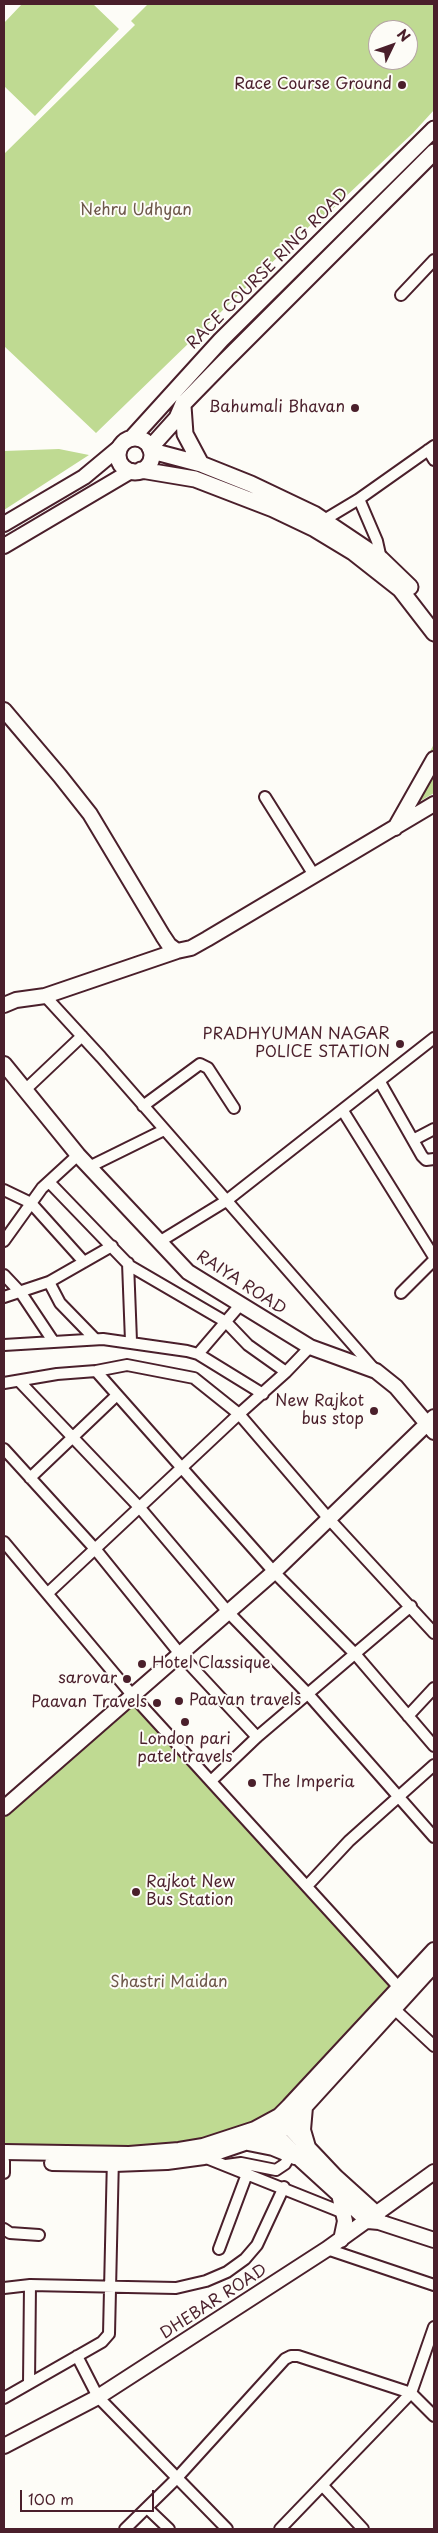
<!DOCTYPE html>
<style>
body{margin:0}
#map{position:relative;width:438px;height:2533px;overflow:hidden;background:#fdfcf7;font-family:"Playpen Sans",sans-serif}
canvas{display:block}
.frame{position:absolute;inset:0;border:5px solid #4a1f2b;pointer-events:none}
.north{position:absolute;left:368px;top:20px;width:50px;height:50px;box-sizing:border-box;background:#fdfcf7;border:1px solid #b5a4a5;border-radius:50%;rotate:48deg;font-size:14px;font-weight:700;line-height:20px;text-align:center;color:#4a1f2b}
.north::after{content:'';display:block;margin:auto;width:18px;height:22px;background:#4a1f2b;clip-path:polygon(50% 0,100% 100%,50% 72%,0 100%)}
.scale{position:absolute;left:20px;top:2490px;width:134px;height:22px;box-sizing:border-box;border:2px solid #4a1f2b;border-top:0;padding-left:6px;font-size:15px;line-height:18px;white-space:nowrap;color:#4a1f2b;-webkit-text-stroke:4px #fdfcf7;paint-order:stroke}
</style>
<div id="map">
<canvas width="438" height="2533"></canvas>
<div class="frame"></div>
<div class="north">N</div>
<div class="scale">100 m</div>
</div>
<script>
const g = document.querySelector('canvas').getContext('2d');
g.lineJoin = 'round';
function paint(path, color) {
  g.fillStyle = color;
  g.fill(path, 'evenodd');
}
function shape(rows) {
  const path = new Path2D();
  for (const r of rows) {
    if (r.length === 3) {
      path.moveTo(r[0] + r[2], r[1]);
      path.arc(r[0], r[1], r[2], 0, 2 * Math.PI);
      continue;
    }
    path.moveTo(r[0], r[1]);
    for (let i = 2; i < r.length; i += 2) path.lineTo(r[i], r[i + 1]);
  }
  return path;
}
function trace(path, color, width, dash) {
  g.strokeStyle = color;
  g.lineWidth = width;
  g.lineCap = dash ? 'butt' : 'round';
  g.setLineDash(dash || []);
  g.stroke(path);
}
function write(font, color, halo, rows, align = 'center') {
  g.font = font + ' "Playpen Sans",sans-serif';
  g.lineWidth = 4;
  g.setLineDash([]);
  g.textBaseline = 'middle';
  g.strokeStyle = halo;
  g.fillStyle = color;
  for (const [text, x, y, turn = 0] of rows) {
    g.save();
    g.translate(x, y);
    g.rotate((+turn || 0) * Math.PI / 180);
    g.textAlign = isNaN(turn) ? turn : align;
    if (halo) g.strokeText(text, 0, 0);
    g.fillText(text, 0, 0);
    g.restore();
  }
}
const green = shape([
 [22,4,93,4,119,29,35,116,4,86,4,23],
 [148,4,434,4,434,110,413,133,325,216,322,214,96,433,4,346,4,154,135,25,131,21],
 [378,30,408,30,408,60,378,60],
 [59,449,89,455,4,510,4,451],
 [434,744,434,793,395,816],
 [128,1692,397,1987,271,2118,192,2154,4,2144,4,1817,63,1763,116,1706,122,1695]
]);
const street = shape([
 [401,295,434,260],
 [428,450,434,460],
 [319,523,359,499],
 [381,559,377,541,359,499,434,446],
 [265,797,314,875],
 [45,996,101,1057,375,1370],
 [380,1082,422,1156,426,1160,434,1159],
 [25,1090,82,1036],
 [143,1106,200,1064,208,1068,234,1108],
 [343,1111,434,1257],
 [413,1140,434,1129],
 [89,1167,164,1130],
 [49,1182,130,1266,226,1322,248,1345,286,1372],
 [4,1190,31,1203,84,1262],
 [4,1241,42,1188,78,1155],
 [159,1242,226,1201,434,1038],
 [128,1263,131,1341],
 [4,1275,21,1293,53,1341],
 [49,1282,60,1303,95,1339],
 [401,1293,434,1260],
 [4,1297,49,1282,112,1246],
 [4,1345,103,1339,187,1351,198,1354,263,1394],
 [198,1354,240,1305],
 [96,1371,274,1572,356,1655,434,1746],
 [19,1381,140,1508,228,1612,308,1694,434,1837],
 [4,1383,57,1374,96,1371,127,1365,194,1378,239,1414,329,1519,434,1633],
 [4,1449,96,1550,180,1654,257,1737],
 [30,1478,117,1395],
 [4,1542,133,1696,403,1992],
 [48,1593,239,1414,286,1372,310,1347],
 [408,1716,434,1688],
 [211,1781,257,1737,411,1606],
 [307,1886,349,1841,434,1765],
 [389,2004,434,2046],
 [204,2157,344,2213],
 [226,2165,241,2163,276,2170,285,2164,290,2155],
 [4,2173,4,2161],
 [4,2229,10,2233,39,2235],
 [219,2249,247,2174],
 [327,2249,434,2285],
 [4,2288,30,2285,176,2288,206,2281,227,2272,245,2259,257,2245,284,2187],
 [77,2356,98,2397,227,2529],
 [29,2383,30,2285],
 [4,2398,102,2342,109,2334,113,2157],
 [323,2486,363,2529],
 [147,2508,169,2529],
 [125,2529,176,2479,285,2359,291,2356,298,2356,411,2393,434,2416],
 [280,2529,411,2393,434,2327]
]);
const secondary = shape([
 [4,524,84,477,120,447],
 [4,546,131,471],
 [4,710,60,776,90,814,163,936,169,945,177,951,191,948,207,939,434,804],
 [395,828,434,759],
 [4,1005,16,1000,45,996,177,951],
 [4,1064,78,1155,188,1272,310,1347,376,1371,396,1387,434,1432],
 [4,1808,274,1572,434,1417],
 [305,2107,303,2130,308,2147],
 [282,2120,336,2177,377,2214,379,2221],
 [270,2128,300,2159,368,2221,379,2222,434,2240],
 [248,2143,273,2148,295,2157],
 [4,2152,129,2154,179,2150,203,2146,255,2129,279,2116,289,2106,434,1950],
 [52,2163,114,2164,167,2162,204,2157,280,2131,292,2121,434,1965],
 [339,2194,345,2221,341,2240],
 [4,2446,98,2397,327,2249,434,2172]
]);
const primary = shape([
 [183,406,185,434,201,464],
 [132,438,221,340,434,129],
 [135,455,17],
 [150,448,177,418,183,404,224,362,434,152],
 [152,451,201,464,251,484,314,514,381,559,410,587],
 [141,470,195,479,273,509,315,529,353,552,400,589,434,633]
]);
const markers = [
 [402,85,5,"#4a1f2b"],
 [355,408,5,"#4a1f2b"],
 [400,1044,5,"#4a1f2b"],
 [374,1411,5,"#4a1f2b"],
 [142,1664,5,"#4a1f2b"],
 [127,1679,5,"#4a1f2b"],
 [179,1701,5,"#4a1f2b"],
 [157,1703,5,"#4a1f2b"],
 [185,1722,5,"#4a1f2b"],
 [252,1783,5,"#4a1f2b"],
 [136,1892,5,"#4a1f2b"]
];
const poiNames = [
 ["Race Course Ground",392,85],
 ["Bahumali Bhavan",345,408],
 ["PRADHYUMAN NAGAR",390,1035],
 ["POLICE STATION",390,1053],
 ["New Rajkot",364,1402],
 ["bus stop",364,1420],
 ["Hotel Classique",152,1664,"left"],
 ["sarovar",117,1679],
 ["Paavan travels",189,1701,"left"],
 ["Paavan Travels",147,1703],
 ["London pari",185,1740,"center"],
 ["patel travels",185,1758,"center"],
 ["The Imperia",262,1783,"left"],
 ["Rajkot New",146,1883,"left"],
 ["Bus Station",146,1901,"left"]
];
const parkNames = [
 ["Nehru Udhyan",136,211],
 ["Shastri Maidan",169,1983]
];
const streetNames = [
 ["RACE COURSE RING ROAD",268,269,-45],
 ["RAIYA ROAD",241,1283,33],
 ["DHEBAR ROAD",214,2302,-33]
];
paint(green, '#bfda92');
trace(street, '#4a1f2b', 14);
trace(secondary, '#4a1f2b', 18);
trace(primary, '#4a1f2b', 19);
trace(street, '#fdfcf7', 10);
trace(secondary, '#fdfcf7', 14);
trace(primary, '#fdfcf7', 15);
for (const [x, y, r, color] of markers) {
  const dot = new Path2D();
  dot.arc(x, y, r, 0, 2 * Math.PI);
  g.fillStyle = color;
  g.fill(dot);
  trace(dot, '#fdfcf7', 2);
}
write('16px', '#4a1f2b', '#fdfcf7', poiNames, 'right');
write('16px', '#6d574a', '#fdfcf7', parkNames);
write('16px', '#4a1f2b', '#fdfcf7', streetNames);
</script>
